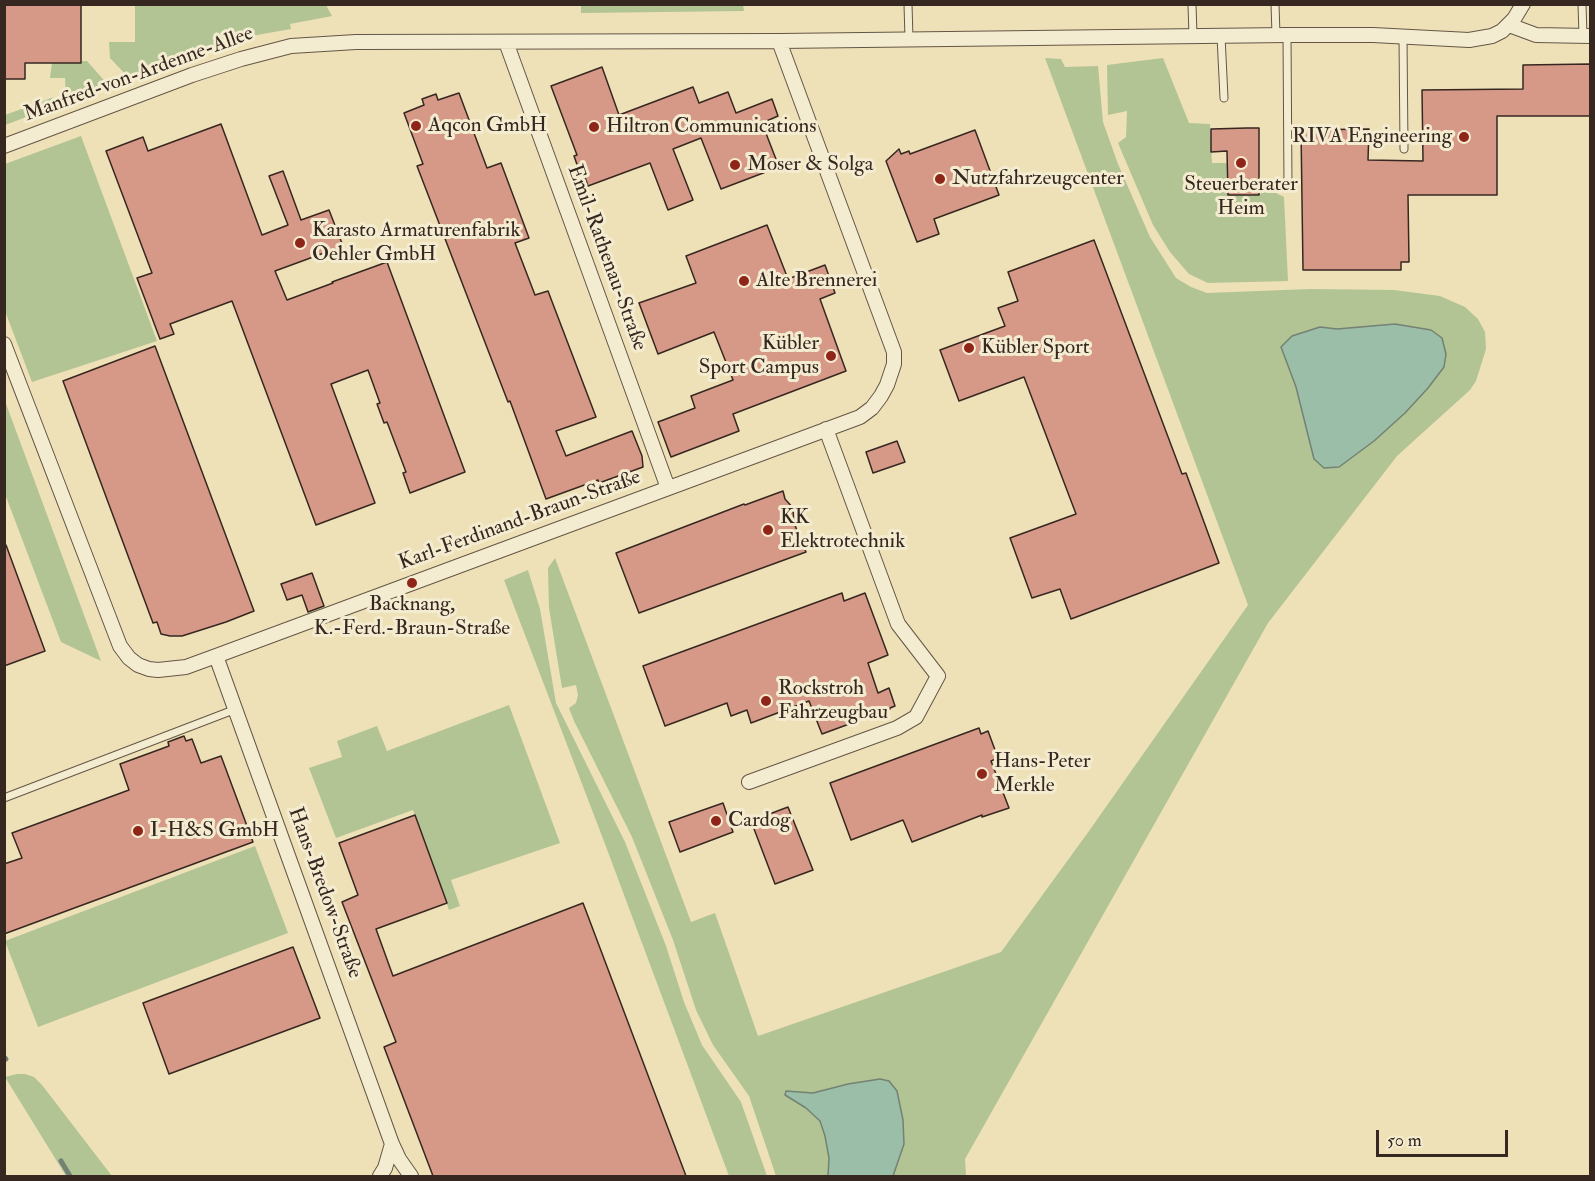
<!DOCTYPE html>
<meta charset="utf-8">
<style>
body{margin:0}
#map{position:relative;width:1595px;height:1181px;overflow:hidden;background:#eee1b7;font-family:"IM FELL Double Pica",serif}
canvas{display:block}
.frame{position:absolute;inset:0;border:6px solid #362720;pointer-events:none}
.scale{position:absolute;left:1376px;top:1130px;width:132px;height:27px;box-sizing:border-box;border:3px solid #362720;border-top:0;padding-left:8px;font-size:18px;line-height:21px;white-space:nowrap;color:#362720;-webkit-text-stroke:4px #f4ecd0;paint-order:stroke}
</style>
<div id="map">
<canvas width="1595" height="1181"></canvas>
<div class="frame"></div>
<div class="scale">50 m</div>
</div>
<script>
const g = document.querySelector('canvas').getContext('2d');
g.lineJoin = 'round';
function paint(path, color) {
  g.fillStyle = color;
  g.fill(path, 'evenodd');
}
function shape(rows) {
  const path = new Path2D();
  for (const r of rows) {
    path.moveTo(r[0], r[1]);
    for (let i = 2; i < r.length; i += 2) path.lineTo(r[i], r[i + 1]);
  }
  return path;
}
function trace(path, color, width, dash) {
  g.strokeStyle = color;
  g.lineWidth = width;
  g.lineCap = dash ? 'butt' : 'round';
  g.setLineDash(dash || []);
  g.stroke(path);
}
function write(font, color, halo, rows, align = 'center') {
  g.font = font + ' "IM FELL Double Pica",serif';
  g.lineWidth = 6;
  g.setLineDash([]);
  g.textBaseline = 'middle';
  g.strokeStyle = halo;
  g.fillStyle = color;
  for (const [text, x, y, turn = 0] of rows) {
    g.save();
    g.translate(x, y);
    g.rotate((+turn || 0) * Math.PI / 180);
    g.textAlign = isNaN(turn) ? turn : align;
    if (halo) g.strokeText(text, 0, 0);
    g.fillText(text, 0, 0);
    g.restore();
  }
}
const green = shape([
 [743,4,744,11,581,13,581,5],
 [135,5,326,5,332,16,290,24,291,29,257,35,209,49,129,78,110,58,109,42,135,42],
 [1045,58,1061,59,1065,67,1098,66,1103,122,1118,164,1150,237,1176,278,1191,287,1207,293,1310,289,1394,290,1440,296,1465,307,1478,319,1485,332,1486,349,1476,381,1470,390,1397,456,1268,623,965,1159,966,1176,893,1176,904,1144,903,1120,897,1091,848,1084,813,1093,786,1091,785,1095,806,1108,820,1121,825,1136,829,1158,828,1176,776,1176,749,1096,713,1045,696,1010,673,940,632,837,574,721,569,708,576,703,578,695,576,685,562,688,549,608,548,568,555,558,691,922,715,913,758,1036,1001,952,1089,831,1248,605],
 [1163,58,1189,123,1210,124,1212,163,1227,163,1228,195,1259,195,1263,192,1276,193,1284,197,1288,281,1208,283,1189,274,1170,252,1153,225,1118,143,1126,137,1127,111,1108,115,1107,65],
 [81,61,87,61,109,86,5,125,5,115,51,98,66,97,65,78,50,78,52,63,80,63],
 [81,136,157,341,32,382,5,311,5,164],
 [5,401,101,661,61,642,5,494],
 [528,570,540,609,556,703,625,842,666,946,684,1002,702,1045,741,1102,767,1176,729,1176,605,844,504,580],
 [509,705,560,843,451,880,460,906,449,910,413,810,336,838,309,768,342,757,337,741,377,726,387,751],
 [255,846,288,933,38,1027,5,941],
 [17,1074,25,1074,34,1077,42,1085,112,1176,66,1176,5,1077]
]);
const water = shape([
 [1395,324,1431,330,1442,338,1446,354,1444,367,1428,388,1405,413,1374,441,1339,467,1324,468,1314,459,1296,387,1281,347,1292,336,1320,327,1337,329,1395,324],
 [880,1079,889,1081,897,1091,903,1120,904,1144,893,1176,828,1176,829,1158,825,1136,820,1121,806,1108,785,1095,786,1091,813,1093,848,1084,880,1079]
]);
const stream = shape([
 [4,1057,6,1059],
 [61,1161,70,1176]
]);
const building = shape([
 [4,4,81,4,81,63,25,63,25,79,4,79,4,4],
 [1590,64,1590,116,1497,116,1497,195,1408,195,1409,262,1401,262,1401,270,1303,270,1301,130,1369,129,1368,160,1423,161,1422,90,1523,89,1523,65,1590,64],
 [602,67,619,115,693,87,699,103,728,92,736,113,772,99,778,116,762,123,779,167,721,189,701,138,673,149,693,200,668,210,650,163,588,186,583,172,580,173,574,156,577,155,551,86,602,67],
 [459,93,487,168,501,163,529,238,515,243,535,295,548,291,596,417,556,431,566,456,632,431,642,456,643,467,599,483,598,480,546,499,510,401,508,402,417,166,423,164,404,113,424,105,422,99,436,94,438,100,459,93],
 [221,124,262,235,288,225,269,176,283,171,301,220,329,210,343,246,275,271,287,300,333,283,332,282,387,262,465,472,410,493,403,473,406,472,387,422,384,423,377,404,380,403,368,370,331,384,375,503,316,525,232,301,170,324,174,334,160,339,137,278,152,273,106,151,143,137,148,151,221,124],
 [1247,128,1259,128,1259,195,1228,195,1227,151,1211,152,1211,129,1247,128],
 [975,130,999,195,934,219,939,234,917,242,886,161,899,149,901,154,909,151,910,154,975,130],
 [767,225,788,279,825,265,835,293,820,299,846,371,733,414,739,431,671,457,658,422,695,408,691,396,733,380,714,332,658,354,639,303,696,283,686,256,767,225],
 [1094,240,1182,474,1186,473,1219,563,1071,619,1060,589,1032,598,1010,538,1076,514,1024,377,959,401,940,350,1005,326,998,308,1018,301,1008,272,1094,240],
 [155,346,254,611,226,622,182,636,170,636,161,634,157,622,153,623,63,381,155,346],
 [897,441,905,462,873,473,866,452,897,441],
 [783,491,785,499,793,508,794,523,806,552,639,613,616,553,744,504,745,505,783,491],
 [4,545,6,545,45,651,4,666,4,545],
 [312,573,324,606,308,612,302,595,287,600,281,584,312,573],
 [842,593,844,601,865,593,888,655,868,663,878,693,889,688,895,706,890,708,890,709,822,734,809,701,751,723,747,710,731,716,727,703,665,726,643,666,842,593],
 [979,728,981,734,988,731,998,758,991,761,1009,808,982,817,982,815,912,842,903,820,851,840,830,783,979,728],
 [184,736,186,741,192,739,201,763,221,756,253,842,4,934,4,864,22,858,12,833,129,790,120,764,169,746,168,742,184,736],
 [723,803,733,832,680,852,669,822,723,803],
 [788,807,813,870,775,884,751,821,788,807],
 [415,815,447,903,376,929,393,976,583,903,686,1176,433,1176,384,1047,396,1042,342,902,358,895,339,843,415,815],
 [293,947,320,1018,169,1074,143,1003,293,947]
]);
const lane = shape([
 [908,4,909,39],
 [1192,4,1193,36],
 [1275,4,1276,35],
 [1582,4,1583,36],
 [1287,35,1288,187],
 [1221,36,1224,98],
 [1403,37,1404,149],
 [4,798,236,709]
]);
const street = shape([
 [1509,25,1536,35,1590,36],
 [506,42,668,488],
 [4,146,192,75,241,59,291,46,356,42,779,41,1287,35,1373,35,1469,40,1492,36,1502,31,1514,19,1523,4],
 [4,344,120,646,129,658,138,665,149,669,158,670,186,667,216,656,860,417,872,408,881,396,887,385,894,364,894,352,779,41],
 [216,656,392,1144,399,1159,411,1176],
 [749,782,897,728,916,717,938,676,898,624,826,429],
 [380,1176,385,1168,392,1144]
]);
const markers = [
 [416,126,6,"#8f2418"],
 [594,127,6,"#8f2418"],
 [1464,137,6,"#8f2418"],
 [1241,163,6,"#8f2418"],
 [735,165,6,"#8f2418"],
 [940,179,6,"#8f2418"],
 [300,243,6,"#8f2418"],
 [744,281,6,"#8f2418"],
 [969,348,6,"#8f2418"],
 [831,356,6,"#8f2418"],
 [768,530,6,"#8f2418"],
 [412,583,6,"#8f2418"],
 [766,701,6,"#8f2418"],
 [982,774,6,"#8f2418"],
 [716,821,6,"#8f2418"],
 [138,831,6,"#8f2418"]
];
const streetNames = [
 ["Manfred-von-Ardenne-Allee",139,75,-20],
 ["Emil-Rathenau-Straße",606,258,70],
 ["Karl-Ferdinand-Braun-Straße",520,521,-20],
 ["Hans-Bredow-Straße",324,893,70]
];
const poiNames = [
 ["Aqcon GmbH",428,126],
 ["Hiltron Communications",606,127],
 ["RIVA Engineering",1452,137,"right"],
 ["Moser & Solga",747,165],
 ["Nutzfahrzeugcenter",952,179],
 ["Steuerberater",1241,185,"center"],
 ["Heim",1241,209,"center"],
 ["Karasto Armaturenfabrik",312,231],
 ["Oehler GmbH",312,255],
 ["Alte Brennerei",756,281],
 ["Kübler",819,344,"right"],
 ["Sport Campus",819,368,"right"],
 ["Kübler Sport",981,348],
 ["KK",780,518],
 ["Elektrotechnik",780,542],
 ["Backnang,",412,605,"center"],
 ["K.-Ferd.-Braun-Straße",412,629,"center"],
 ["Rockstroh",778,689],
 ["Fahrzeugbau",778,713],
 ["Hans-Peter",994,762],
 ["Merkle",994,786],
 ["Cardog",728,821],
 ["I-H&S GmbH",150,831]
];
paint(green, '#b2c494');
paint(water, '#9bbea9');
trace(water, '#738272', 1.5);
trace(stream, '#738272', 5);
paint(building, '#d79987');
trace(building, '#362720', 1.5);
trace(lane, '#645646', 9);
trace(street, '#645646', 16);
trace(lane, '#f4ecd0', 7);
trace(street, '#f4ecd0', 14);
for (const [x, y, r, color] of markers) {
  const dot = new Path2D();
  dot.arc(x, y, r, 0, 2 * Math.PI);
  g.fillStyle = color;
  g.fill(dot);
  trace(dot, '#f4ecd0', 2);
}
write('21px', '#362720', '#f4ecd0', streetNames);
write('21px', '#362720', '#f4ecd0', poiNames, 'left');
</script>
